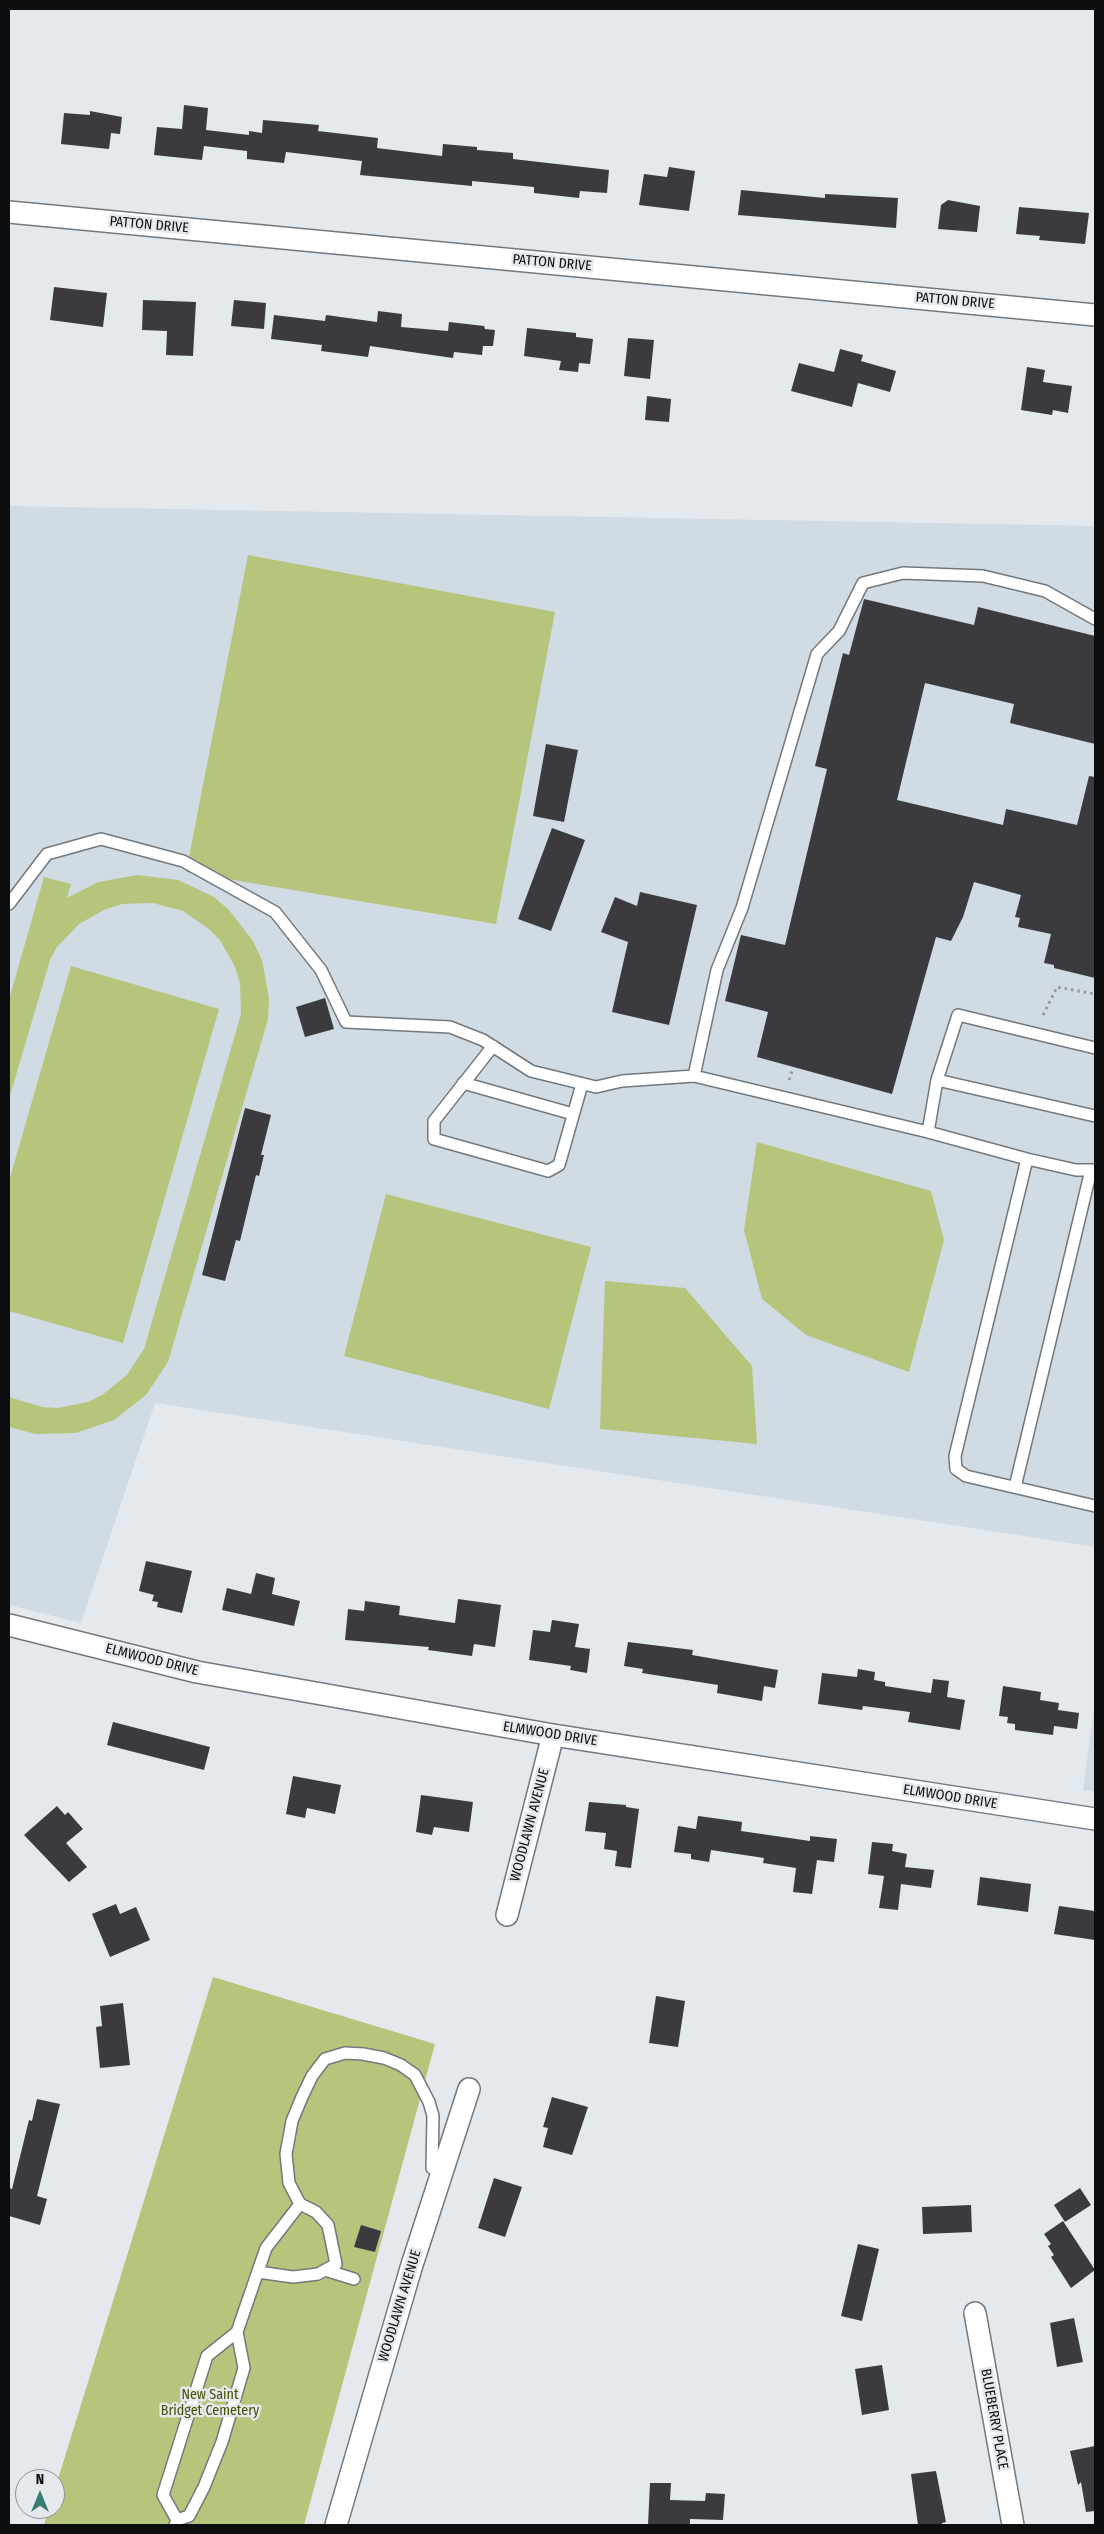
<!DOCTYPE html>
<style>
body{margin:0}
#map{position:relative;width:1104px;height:2534px;overflow:hidden;background:#e4e9ee;font-family:"Fira Sans Condensed",sans-serif}
canvas{display:block}
.frame{position:absolute;inset:0;border:10px solid #0b0d0e;pointer-events:none}
.north{position:absolute;left:15px;top:2469px;width:50px;height:50px;box-sizing:border-box;background:#e4e9ee;border:1px solid #8d9194;border-radius:50%;rotate:0deg;font-size:14px;font-weight:700;line-height:20px;text-align:center;color:#0b0d0e}
.north::after{content:'';display:block;margin:auto;width:18px;height:22px;background:#387c70;clip-path:polygon(50% 0,100% 100%,50% 72%,0 100%)}
</style>
<div id="map">
<canvas width="1104" height="2534"></canvas>
<div class="frame"></div>
<div class="north">N</div>
</div>
<script>
const g = document.querySelector('canvas').getContext('2d');
g.lineJoin = 'round';
function paint(path, color) {
  g.fillStyle = color;
  g.fill(path, 'evenodd');
}
function shape(rows) {
  const path = new Path2D();
  for (const r of rows) {
    path.moveTo(r[0], r[1]);
    for (let i = 2; i < r.length; i += 2) path.lineTo(r[i], r[i + 1]);
  }
  return path;
}
function trace(path, color, width, dash) {
  g.strokeStyle = color;
  g.lineWidth = width;
  g.lineCap = dash ? 'butt' : 'round';
  g.setLineDash(dash || []);
  g.stroke(path);
}
function write(font, color, halo, rows, align = 'center') {
  g.font = font + ' "Fira Sans Condensed",sans-serif';
  g.lineWidth = 5;
  g.setLineDash([]);
  g.textBaseline = 'middle';
  g.strokeStyle = halo;
  g.fillStyle = color;
  for (const [text, x, y, turn = 0] of rows) {
    g.save();
    g.translate(x, y);
    g.rotate((+turn || 0) * Math.PI / 180);
    g.textAlign = isNaN(turn) ? turn : align;
    if (halo) g.strokeText(text, 0, 0);
    g.fillText(text, 0, 0);
    g.restore();
  }
}
const built = shape([
 [9,506,1095,526,1095,1547,155,1403,81,1623,9,1605],
 [1095,1700,1095,1792,1083,1790]
]);
const green = shape([
 [248,555,555,612,496,924,186,872],
 [138,875,178,880,214,897,229,910,253,941,262,960,269,999,268,1019,168,1362,146,1395,114,1420,76,1433,36,1434,9,1427,9,1397,42,1407,57,1408,88,1402,102,1395,127,1375,144,1349,241,1014,240,983,235,967,220,940,209,929,183,911,153,903,122,904,106,909,79,924,57,947,50,960,9,1099,9,1000,44,877,71,884,67,898,98,882],
 [71,966,219,1009,123,1343,9,1311,9,1181],
 [757,1142,931,1191,944,1240,909,1372,806,1335,762,1299,744,1230],
 [386,1194,591,1247,549,1409,344,1356],
 [605,1281,685,1288,752,1366,757,1444,600,1429],
 [213,1977,435,2044,304,2525,44,2525,49,2509,55,2509,55,2489]
]);
const building = shape([
 [184,105,208,108,206,130,249,135,249,131,262,133,263,120,319,125,318,131,378,138,377,148,442,156,443,144,477,147,477,150,513,153,513,159,609,170,607,193,580,191,579,198,534,193,534,187,472,181,472,186,360,175,362,161,286,152,284,163,247,159,247,151,204,146,202,160,154,155,157,127,182,129],
 [90,111,122,117,120,134,111,133,109,149,61,144,64,113,90,115],
 [669,167,695,171,689,211,639,205,644,174,667,177],
 [741,190,825,198,825,194,898,198,896,228,738,215],
 [948,200,980,206,977,232,938,229,941,205],
 [1019,207,1089,213,1085,244,1039,240,1040,236,1016,234],
 [54,287,107,293,103,327,50,320],
 [143,300,196,302,193,356,166,355,167,331,142,330],
 [234,300,266,303,264,329,231,326],
 [378,311,402,314,401,327,448,331,449,322,484,326,485,329,495,330,493,346,483,346,482,355,454,352,453,358,370,346,368,357,321,351,322,345,271,339,274,315,325,321,326,315,377,322],
 [527,328,576,333,576,337,593,339,590,364,579,363,578,372,559,370,561,361,524,356],
 [628,338,654,340,650,379,624,376],
 [840,349,863,355,861,361,896,371,890,392,858,383,852,407,791,391,799,363,834,372],
 [1027,367,1045,370,1043,382,1072,386,1068,413,1053,410,1052,415,1021,410],
 [647,396,671,399,669,422,645,420],
 [864,599,974,625,978,607,1095,636,1095,744,1010,723,1014,704,925,683,897,800,1003,825,1006,809,1077,825,1089,776,1095,777,1095,978,1054,968,1054,965,1044,963,1051,934,1018,927,1020,918,1015,917,1021,895,974,882,963,917,951,941,936,937,892,1094,757,1057,768,1012,725,1001,741,935,785,945,827,769,815,766,843,653,849,655],
 [546,744,578,750,564,822,533,816],
 [552,828,585,840,551,931,518,919],
 [640,892,697,905,669,1025,612,1012,628,942,601,932,615,897,637,906],
 [325,998,334,1029,305,1037,296,1007],
 [245,1108,271,1115,261,1155,264,1155,259,1176,256,1175,240,1241,236,1240,225,1281,202,1275],
 [146,1561,192,1571,182,1613,157,1607,158,1602,152,1601,154,1595,139,1591],
 [256,1573,275,1578,272,1594,300,1601,294,1626,222,1610,227,1588,251,1594],
 [458,1599,501,1605,495,1647,474,1644,472,1656,428,1650,429,1647,345,1640,348,1609,364,1611,365,1601,400,1606,399,1615,455,1623],
 [552,1620,579,1624,575,1647,590,1649,587,1673,570,1670,571,1666,529,1660,533,1630,550,1632],
 [628,1642,693,1650,692,1655,778,1670,775,1688,764,1686,762,1701,717,1693,718,1685,642,1673,643,1669,624,1666],
 [858,1669,875,1672,874,1680,885,1682,885,1686,931,1693,933,1679,949,1681,947,1697,965,1700,960,1730,908,1722,910,1712,863,1706,862,1710,818,1704,822,1673,857,1677],
 [1003,1686,1041,1692,1040,1700,1059,1703,1058,1710,1079,1713,1077,1729,1054,1726,1053,1735,1015,1730,1015,1724,1007,1723,1008,1717,999,1716],
 [113,1722,210,1747,204,1770,107,1745],
 [293,1776,341,1785,335,1814,307,1808,305,1818,286,1814],
 [421,1795,473,1802,469,1832,434,1827,432,1835,416,1832],
 [589,1802,626,1805,626,1807,639,1809,631,1868,615,1866,617,1851,604,1849,606,1833,585,1831],
 [57,1806,65,1815,68,1812,83,1829,66,1843,87,1867,69,1882,24,1835],
 [698,1816,742,1822,741,1831,810,1841,810,1836,837,1839,834,1862,817,1860,812,1894,793,1892,796,1868,763,1863,764,1858,711,1850,709,1862,691,1859,691,1854,674,1852,678,1826,696,1829],
 [872,1842,893,1844,892,1851,907,1854,905,1867,934,1870,931,1888,901,1884,898,1910,879,1908,884,1876,868,1874],
 [980,1877,1031,1884,1028,1912,977,1905],
 [116,1904,120,1914,136,1907,150,1940,110,1957,92,1914],
 [1059,1906,1095,1911,1095,1940,1054,1934],
 [656,1996,685,2001,678,2047,649,2043],
 [123,2003,130,2065,100,2068,96,2027,102,2026,100,2006],
 [552,2097,588,2107,572,2155,543,2147,548,2128,543,2127],
 [37,2099,60,2104,37,2196,47,2199,40,2225,9,2216,9,2188,12,2189,29,2120,32,2121],
 [494,2178,522,2187,505,2237,478,2228],
 [1080,2188,1091,2205,1065,2222,1054,2205],
 [971,2205,972,2232,923,2234,922,2207],
 [1063,2221,1095,2270,1071,2288,1051,2257,1054,2255,1048,2246,1051,2244,1044,2234],
 [361,2225,381,2231,375,2252,354,2247],
 [858,2244,879,2249,862,2321,841,2316],
 [1074,2318,1083,2362,1057,2367,1050,2323],
 [882,2365,889,2410,862,2415,855,2369],
 [1095,2446,1095,2511,1086,2512,1081,2482,1078,2485,1070,2451],
 [936,2471,946,2522,942,2523,942,2525,918,2525,911,2474],
 [650,2483,671,2483,670,2500,705,2501,706,2493,725,2494,723,2520,690,2519,690,2525,648,2525]
]);
const path = shape([
 [1043,1015,1057,987,1095,994],
 [789,1080,793,1068]
]);
const service = shape([
 [9,904,47,854,101,839,183,861,275,912,321,970,346,1022,450,1027,483,1040,531,1071,596,1087,622,1081,694,1076,928,1132,1027,1159,1076,1170,1095,1170],
 [493,1046,434,1121,434,1139,548,1171,559,1165,582,1084],
 [694,1076,717,970,742,908,817,654,839,631,863,583,903,573,983,576,1045,591,1095,619],
 [937,1080,1095,1116],
 [463,1083,573,1114],
 [928,1132,937,1080,958,1015,1095,1048],
 [1027,1159,955,1456,956,1469,966,1476,1095,1506],
 [1015,1487,1091,1170],
 [325,2270,354,2279],
 [258,2272,293,2277,318,2274,336,2264,328,2225,316,2212,300,2204],
 [177,2520,163,2495,207,2356,237,2332],
 [175,2525,177,2520,189,2516,204,2487,222,2442,244,2368,237,2332,266,2248,300,2204,289,2183,286,2154,292,2121,302,2097,312,2076,325,2059,345,2053,363,2054,384,2058,401,2065,415,2075,429,2102,433,2116,432,2168,442,2173]
]);
const minor = shape([
 [9,212,1095,315],
 [9,1625,197,1672,553,1735,1095,1819],
 [507,1915,553,1735],
 [975,2313,1013,2525],
 [336,2525,411,2268,469,2089]
]);
const streetNames = [
 ["PATTON DRIVE",149,225,5],
 ["PATTON DRIVE",552,263,5],
 ["PATTON DRIVE",955,301,5],
 ["ELMWOOD DRIVE",152,1660,14],
 ["ELMWOOD DRIVE",550,1734,9],
 ["ELMWOOD DRIVE",950,1797,9],
 ["WOODLAWN AVENUE",530,1825,-75],
 ["WOODLAWN AVENUE",400,2306,-73],
 ["BLUEBERRY PLACE",994,2419,80]
];
const parkNames = [
 ["New Saint",210,2395],
 ["Bridget Cemetery",210,2411]
];
paint(built, '#d0dbe4');
paint(green, '#b5c57b');
paint(building, '#3b3b3f');
trace(service, '#73787c', 14);
trace(minor, '#73787c', 24);
trace(path, '#94979b', 3, [2.5, 4]);
trace(service, '#fff', 11);
trace(minor, '#fff', 21);
write('14px', '#0b0d0e', '#e4e9ee', streetNames);
write('14px', '#444f00', '#e4e9ee', parkNames);
</script>
